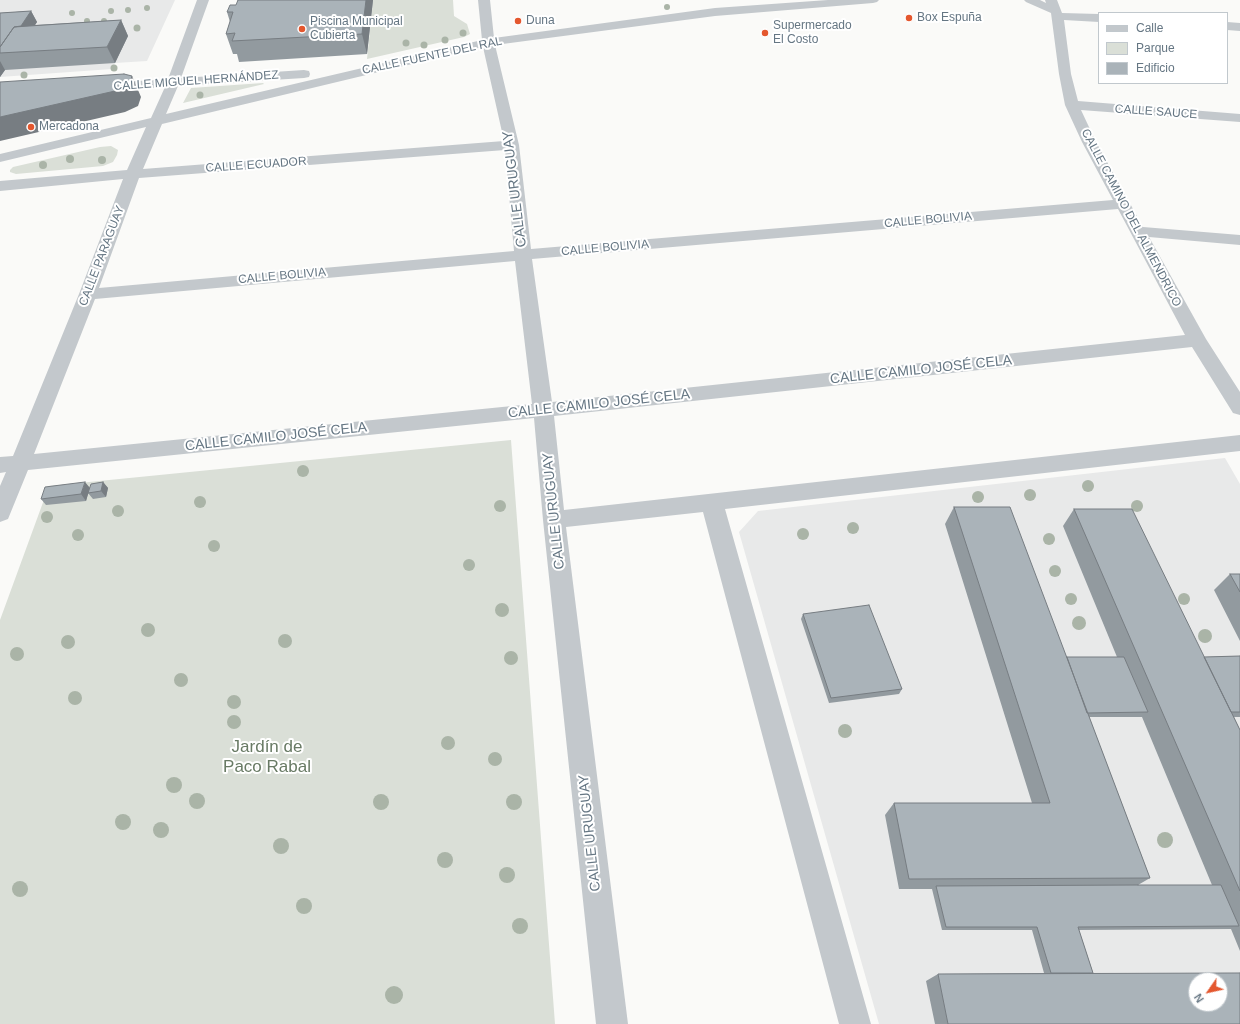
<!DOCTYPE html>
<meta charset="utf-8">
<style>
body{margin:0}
#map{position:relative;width:1240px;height:1024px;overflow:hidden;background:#fafaf8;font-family:Arial,sans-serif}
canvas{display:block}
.legend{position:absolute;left:1098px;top:12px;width:130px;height:72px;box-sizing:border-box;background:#fff;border:1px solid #c1c8cd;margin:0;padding:5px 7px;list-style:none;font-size:12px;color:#657683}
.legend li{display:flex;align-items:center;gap:8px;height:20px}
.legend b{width:20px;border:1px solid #c1c8cd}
.north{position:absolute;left:1188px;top:972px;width:40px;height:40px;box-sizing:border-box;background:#fff;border:1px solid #c1c8cd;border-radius:50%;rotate:236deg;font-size:11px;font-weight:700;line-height:16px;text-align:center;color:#657683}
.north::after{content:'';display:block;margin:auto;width:14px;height:18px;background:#e4572e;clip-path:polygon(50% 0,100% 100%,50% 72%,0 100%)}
</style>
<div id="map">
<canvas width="1240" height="1024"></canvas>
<ul class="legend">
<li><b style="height:5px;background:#c3c8cc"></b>Calle</li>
<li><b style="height:11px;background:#dadfd7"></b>Parque</li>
<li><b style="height:11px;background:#aab3b9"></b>Edificio</li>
</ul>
<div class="north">N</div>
</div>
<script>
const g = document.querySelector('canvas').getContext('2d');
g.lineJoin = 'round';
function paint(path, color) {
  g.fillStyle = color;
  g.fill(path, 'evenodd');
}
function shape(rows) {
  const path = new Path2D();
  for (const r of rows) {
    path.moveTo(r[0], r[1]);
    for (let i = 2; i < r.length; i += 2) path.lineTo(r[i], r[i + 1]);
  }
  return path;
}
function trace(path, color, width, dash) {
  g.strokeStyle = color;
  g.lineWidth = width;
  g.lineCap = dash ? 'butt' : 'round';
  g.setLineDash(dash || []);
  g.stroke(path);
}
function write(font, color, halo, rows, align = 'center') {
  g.font = font + ' Arial,sans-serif';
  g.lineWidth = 4;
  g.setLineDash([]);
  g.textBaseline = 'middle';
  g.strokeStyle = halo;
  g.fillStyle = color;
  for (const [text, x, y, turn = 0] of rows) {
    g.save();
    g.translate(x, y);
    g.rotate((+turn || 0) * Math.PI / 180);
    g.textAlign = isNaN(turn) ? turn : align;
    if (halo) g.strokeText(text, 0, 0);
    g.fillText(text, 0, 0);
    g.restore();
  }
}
const built = shape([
 [0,0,175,0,147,61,115,63,112,69,0,77],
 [1225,458,1240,484,1240,1024,879,1024,739,532,758,511],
 [1196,980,1220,980,1220,1004,1196,1004]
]);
const green = shape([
 [373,0,453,0,454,16,467,24,470,34,464,37,367,59],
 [263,83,264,84,183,103,191,88],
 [111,146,118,150,117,155,113,162,103,166,16,174,10,172,10,170,13,167,100,147],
 [511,440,555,1024,0,1024,0,620,49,486]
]);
const minor = shape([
 [197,0,209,0,181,78,304,70,309,71,310,74,309,77,304,78,178,86,166,114,482,40,478,0,490,0,494,38,715,8,828,0,879,0,877,2,873,3,715,16,495,45,519,145,531,249,1113,200,1082,142,1065,105,1059,74,1051,13,1026,2,1024,0,1040,0,1046,3,1045,0,1057,0,1062,13,1099,14,1099,22,1064,20,1071,74,1078,101,1240,114,1240,122,1081,110,1096,142,1143,227,1240,235,1240,245,1149,237,1206,339,1240,392,1240,415,1233,413,1192,347,554,416,564,510,1240,435,1240,451,725,509,871,1024,839,1024,703,512,566,527,628,1024,596,1024,543,520,534,418,28,470,8,519,0,522,0,486,6,472,0,473,0,457,13,456,79,294,123,179,0,191,0,181,127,170,146,127,0,162,0,154,151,118,165,87,107,91,102,90,100,87,102,84,107,83,168,79,197,0],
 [483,47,504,141,143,169,162,124,483,47],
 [505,150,514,251,99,288,139,178,505,150],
 [1118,209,1185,335,552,402,532,259,1118,209],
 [515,261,532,404,34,454,95,299,515,261],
 [1227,22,1240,23,1240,31,1227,30,1227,22]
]);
const trees = [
 [667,7,3],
 [147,8,3],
 [128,10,3],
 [111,11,3],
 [72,13,3],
 [87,21,3],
 [104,21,3],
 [137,28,3.5],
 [463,33,3.5],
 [445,40,3.5],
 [406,43,3.5],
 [424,45,3.5],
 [114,68,3.5],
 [24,75,3.5],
 [200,95,3.5],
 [70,159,4],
 [102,160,4],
 [43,165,4],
 [303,471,6],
 [1088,486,6],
 [1030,495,6],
 [978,497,6],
 [200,502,6],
 [500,506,6],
 [1137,506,6],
 [118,511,6],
 [47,517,6],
 [853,528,6],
 [803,534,6],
 [78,535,6],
 [1049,539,6],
 [214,546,6],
 [469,565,6],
 [1055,571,6],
 [1071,599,6],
 [1184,599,6],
 [502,610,7],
 [1079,623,7],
 [148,630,7],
 [1205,636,7],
 [285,641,7],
 [68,642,7],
 [17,654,7],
 [511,658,7],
 [181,680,7],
 [75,698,7],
 [234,702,7],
 [234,722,7],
 [845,731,7],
 [448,743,7],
 [495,759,7],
 [174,785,8],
 [197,801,8],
 [381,802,8],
 [514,802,8],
 [123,822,8],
 [161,830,8],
 [1165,840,8],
 [281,846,8],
 [445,860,8],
 [507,875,8],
 [20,889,8],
 [304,906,8],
 [520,926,8],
 [394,995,9]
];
const wall = shape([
 [373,0,367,54,239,62,237,54,233,54,226,34,230,22,227,12,236,5],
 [31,11,37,22,35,25,121,20,128,36,115,63,5,70,0,77,0,13],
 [103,482,108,488,106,497,93,499,88,493,86,501,46,505,41,499,90,488],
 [954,507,1067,657,1117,657,1063,526,1074,509,1204,657,1240,656,1240,717,1234,717,1240,730,1240,951,1231,929,1079,930,1093,973,1240,1024,935,1024,926,981,938,974,1044,973,1032,930,942,930,932,889,933,889,899,889,885,815,894,803,1032,803,945,524],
 [1089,717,1142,717,1212,885,1138,885,1150,878],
 [1230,574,1240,574,1240,641,1214,590],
 [803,614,902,689,899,694,829,703,801,619]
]);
const shadedWall = shape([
 [366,0,373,0,367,54,362,34],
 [31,11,37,22,17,52,2,53],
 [121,20,128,36,115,63,107,47],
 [0,61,5,70,0,77],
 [132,76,141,97,138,106,125,112,0,141,0,117],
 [85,482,90,488,86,501,81,494],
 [103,482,108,488,106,497,101,491]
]);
const building = shape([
 [238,0,366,0,362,34,232,41,235,33,226,34,233,12,227,12,230,5,236,5,238,0],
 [31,11,21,26,14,27,0,47,0,13,31,11],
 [121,20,107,47,0,53,0,47,14,27,121,20],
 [124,74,132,76,129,85,115,91,0,117,0,82,124,74],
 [85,482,81,494,41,499,45,487,85,482],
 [103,482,101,491,88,493,91,484,103,482],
 [954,507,1010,507,1150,878,909,879,894,803,1050,803,954,507],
 [1074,509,1132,509,1240,730,1240,891,1074,509],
 [1230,574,1240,574,1240,592,1230,574],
 [869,605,902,689,831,698,803,614,869,605],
 [1240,656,1240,712,1231,712,1204,657,1240,656],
 [1067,657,1124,657,1148,712,1087,713,1067,657],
 [1138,885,1221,885,1239,926,1078,927,1093,973,1051,973,1037,927,946,927,936,886,1138,885],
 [1240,973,1240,1024,948,1024,938,974,1240,973],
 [1196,980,1220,980,1220,1004,1196,1004,1196,980]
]);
const markers = [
 [909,18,4,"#e4572e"],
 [518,21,4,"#e4572e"],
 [302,29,4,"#e4572e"],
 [765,33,4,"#e4572e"],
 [31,127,4,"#e4572e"]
];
const farPoinames = [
 ["Box Espuña",917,18],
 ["Duna",526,21],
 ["Piscina Municipal",310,22],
 ["Cubierta",310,36],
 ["Supermercado",773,26],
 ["El Costo",773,40],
 ["Mercadona",39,127]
];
const farStreetnames = [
 ["CALLE FUENTE DEL RAL",432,56,-12],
 ["CALLE MIGUEL HERNÁNDEZ",196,81,-4],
 ["CALLE SAUCE",1156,112,4],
 ["CALLE ECUADOR",256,165,-4],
 ["CALLE CAMINO DEL ALMENDRICO",1131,218,62],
 ["CALLE BOLIVIA",928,220,-5],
 ["CALLE BOLIVIA",605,248,-5],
 ["CALLE PARAGUAY",102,256,-69],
 ["CALLE BOLIVIA",282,276,-5]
];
const streetNames = [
 ["CALLE URUGUAY",515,189,-97],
 ["CALLE CAMILO JOSÉ CELA",921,370,-6],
 ["CALLE CAMILO JOSÉ CELA",599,404,-6],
 ["CALLE CAMILO JOSÉ CELA",276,437,-6],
 ["CALLE URUGUAY",554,511,-96],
 ["CALLE URUGUAY",590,833,-96]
];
const nearParknames = [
 ["Jardín de",267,747],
 ["Paco Rabal",267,767]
];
paint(built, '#e8e9e9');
paint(green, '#dadfd7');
paint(minor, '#c3c8cc');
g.fillStyle = '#aab4a7';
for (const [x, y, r] of trees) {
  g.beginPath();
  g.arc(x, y, r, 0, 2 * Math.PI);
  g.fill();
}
paint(wall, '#929a9f');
paint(shadedWall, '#777d82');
paint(building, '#aab3b9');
trace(building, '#777d82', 1);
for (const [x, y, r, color] of markers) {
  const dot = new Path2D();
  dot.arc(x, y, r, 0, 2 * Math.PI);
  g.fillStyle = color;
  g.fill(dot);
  trace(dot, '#fff', 1.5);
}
write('12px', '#657683', '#fff', farPoinames, 'left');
write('12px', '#657683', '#fff', farStreetnames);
write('14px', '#657683', '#fff', streetNames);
write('17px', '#687a64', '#fff', nearParknames);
</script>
